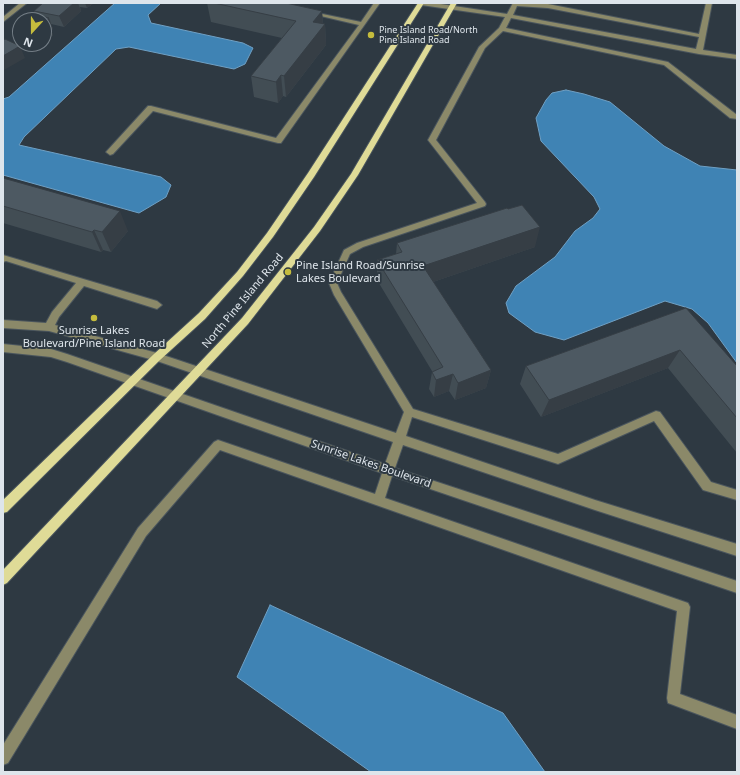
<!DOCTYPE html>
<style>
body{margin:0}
#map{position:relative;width:740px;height:775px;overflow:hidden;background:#2e3942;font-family:"Noto Sans",sans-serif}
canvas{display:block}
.frame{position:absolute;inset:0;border:4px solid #dee5eb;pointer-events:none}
.north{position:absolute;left:12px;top:12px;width:40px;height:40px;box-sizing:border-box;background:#2e3942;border:1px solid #747e86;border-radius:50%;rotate:201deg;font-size:11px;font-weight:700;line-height:16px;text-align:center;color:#dee5eb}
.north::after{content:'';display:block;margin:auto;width:14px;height:18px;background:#c5bc3d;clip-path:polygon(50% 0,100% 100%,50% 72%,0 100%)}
</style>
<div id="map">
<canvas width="740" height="775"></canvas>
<div class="frame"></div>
<div class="north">N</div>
</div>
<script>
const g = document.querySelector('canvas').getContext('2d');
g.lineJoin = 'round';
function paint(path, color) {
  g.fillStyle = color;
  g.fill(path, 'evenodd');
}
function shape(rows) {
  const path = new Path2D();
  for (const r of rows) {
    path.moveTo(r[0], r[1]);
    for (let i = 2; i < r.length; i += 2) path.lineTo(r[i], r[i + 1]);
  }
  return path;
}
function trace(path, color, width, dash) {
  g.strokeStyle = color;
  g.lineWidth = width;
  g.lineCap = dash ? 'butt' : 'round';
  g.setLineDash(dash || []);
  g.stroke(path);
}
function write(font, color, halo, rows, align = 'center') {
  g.font = font + ' "Noto Sans",sans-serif';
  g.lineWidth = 4;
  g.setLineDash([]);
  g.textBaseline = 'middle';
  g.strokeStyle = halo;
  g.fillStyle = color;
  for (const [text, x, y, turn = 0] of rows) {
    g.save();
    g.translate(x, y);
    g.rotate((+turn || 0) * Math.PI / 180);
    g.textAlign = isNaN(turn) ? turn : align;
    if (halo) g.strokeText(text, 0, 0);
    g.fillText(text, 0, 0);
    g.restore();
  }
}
const water = shape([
 [115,3,161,3,148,15,151,23,243,43,253,48,245,64,234,69,129,47,116,49,24,137,19,145,161,177,171,185,166,197,139,213,3,175,3,99,9,97,115,3],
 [566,90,584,94,610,102,664,146,700,166,737,170,737,363,708,323,692,309,665,301,564,340,535,332,509,313,506,303,516,286,555,257,575,231,593,218,600,209,594,197,541,141,536,118,546,100,552,93,566,90],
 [270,605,503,713,545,772,371,772,237,677,270,605]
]);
const minor = shape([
 [20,3,27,3,3,22,3,17,20,3],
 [374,3,380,3,281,143,278,143,153,111,113,154,110,155,106,152,148,106,151,106,276,138,359,25,308,13,308,11,361,22,374,3],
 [418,3,434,3,507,14,513,3,548,4,699,34,706,3,712,3,703,50,737,55,737,59,699,54,511,18,506,28,668,62,737,115,737,119,730,118,664,65,503,31,485,48,436,140,485,202,486,204,485,206,363,247,350,254,337,283,341,292,413,409,558,454,656,411,660,412,711,482,737,490,737,500,703,490,654,421,558,464,412,417,406,436,595,500,737,544,737,556,595,510,403,445,395,468,737,581,737,593,392,476,385,498,688,603,690,607,680,694,737,715,737,729,668,703,667,698,677,611,220,450,146,536,8,763,3,765,3,745,138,528,214,442,218,440,375,494,382,473,67,362,51,357,3,352,3,344,51,349,67,354,385,464,393,442,157,361,49,331,3,328,3,320,46,323,52,312,76,283,6,261,3,262,3,255,157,301,162,305,157,309,84,286,59,317,55,325,157,353,396,433,404,412,334,295,329,283,344,250,357,243,477,203,428,140,479,47,499,28,505,17,421,5,418,3],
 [517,6,548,8,699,37,696,49,513,15,517,6]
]);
const major = shape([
 [418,3,424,3,314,177,273,237,243,276,205,319,160,360,7,512,3,513,3,500,154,354,199,313,237,272,267,233,308,173,418,3],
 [451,3,457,3,358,175,320,231,248,324,7,583,3,585,3,570,242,318,314,227,351,174,451,3]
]);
const wall = shape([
 [43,3,94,3,87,8,80,7,81,11,64,27,51,24,53,29,51,30,53,35,45,42,44,42,44,20,36,15,34,11],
 [207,3,286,3,322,11,323,24,325,24,326,45,286,97,283,96,278,103,254,97,251,76,282,38,211,22],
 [20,26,20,43,19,43,14,32],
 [25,44,36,44,34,46],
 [3,178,128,231,111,252,103,250,101,252,3,223],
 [397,243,535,247,433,282,491,370,486,388,455,400,449,391,434,397,429,389,432,372,432,371,377,280,377,260,396,254],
 [686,308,737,366,737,453,668,368,541,417,520,384,526,366]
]);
const shadedWall = shape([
 [74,3,78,3,81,11,64,27,59,16],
 [85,3,94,3,87,8],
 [322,11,323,26,325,24,326,45,286,97,284,76,313,22],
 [49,18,53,29,51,30,53,35,45,42,44,41,44,22],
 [20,46,25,58,4,70,3,68,3,56],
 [281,75,283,96,278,103,276,82],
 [120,211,128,231,111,252,102,232],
 [540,227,535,247,421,286,423,266],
 [94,230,103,250,101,252,92,232],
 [680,350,668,368,541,417,549,400],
 [491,370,486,388,455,400,458,383],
 [453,374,449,391,434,397,436,380]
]);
const building = shape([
 [43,3,74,3,59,16,34,11,43,3],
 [214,3,286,3,322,11,313,22,325,24,284,76,281,75,276,82,251,76,296,21,214,3],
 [29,13,49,18,44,22,44,20,21,20,29,13],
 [44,23,49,24,44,28,44,23],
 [20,26,20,33,14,32,20,26],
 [5,39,20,46,3,56,3,40,5,39],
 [3,178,120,211,102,232,94,230,92,232,3,206,3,178],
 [522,205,540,227,423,266,491,370,458,383,453,374,436,380,432,372,443,367,377,260,402,252,397,243,507,208,508,209,522,205],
 [686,308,737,366,737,418,680,350,549,400,526,366,686,308]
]);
const markers = [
 [371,35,4,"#c5bc3d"],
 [288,272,4,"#c5bc3d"],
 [94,318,4,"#c5bc3d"]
];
const farPoinames = [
 ["Pine Island Road/North",379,30],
 ["Pine Island Road",379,40]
];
const poiNames = [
 ["Pine Island Road/Sunrise",296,266],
 ["Lakes Boulevard",296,279],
 ["Sunrise Lakes",94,331,"center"],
 ["Boulevard/Pine Island Road",94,344,"center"]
];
const streetNames = [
 ["North Pine Island Road",243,301,-50],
 ["Sunrise Lakes Boulevard",371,464,19]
];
paint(water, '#3f83b4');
trace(water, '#6fa0c4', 1);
trace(minor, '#4a555d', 2);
trace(major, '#4a555d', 2);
paint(minor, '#8b8969');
paint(major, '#dfdb97');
paint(wall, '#424d54');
paint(shadedWall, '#363e45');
paint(building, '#4d5962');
trace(building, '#363e45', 1);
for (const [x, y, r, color] of markers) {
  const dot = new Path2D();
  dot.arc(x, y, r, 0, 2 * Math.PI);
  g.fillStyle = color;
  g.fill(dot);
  trace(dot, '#2e3942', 1.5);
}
write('9px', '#dee5eb', '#2e3942', farPoinames, 'left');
write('11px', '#dee5eb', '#2e3942', poiNames, 'left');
write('11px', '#dee5eb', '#2e3942', streetNames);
</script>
